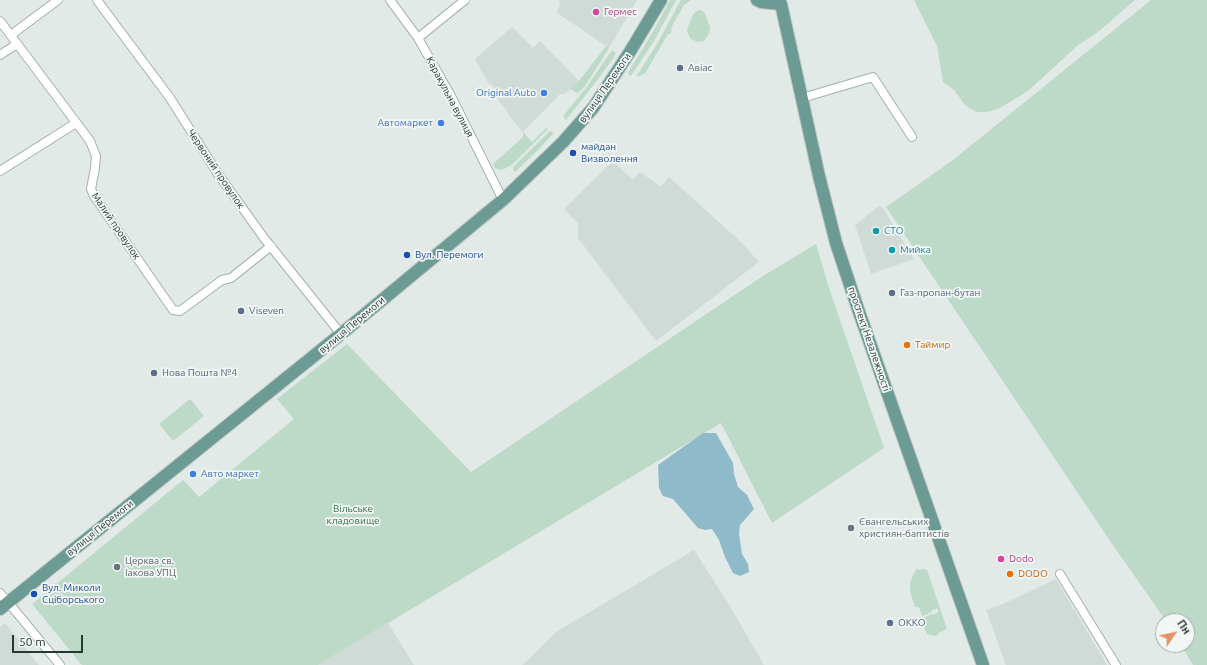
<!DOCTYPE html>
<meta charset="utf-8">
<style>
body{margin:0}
#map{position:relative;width:1207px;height:665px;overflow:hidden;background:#e1eae7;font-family:Ubuntu,sans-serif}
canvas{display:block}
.north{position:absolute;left:1155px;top:613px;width:40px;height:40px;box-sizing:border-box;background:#f2f7f5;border:1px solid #a0aba8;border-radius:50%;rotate:56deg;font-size:11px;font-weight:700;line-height:16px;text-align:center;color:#243935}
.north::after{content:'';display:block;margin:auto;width:14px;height:18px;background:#e39267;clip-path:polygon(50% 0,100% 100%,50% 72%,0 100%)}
.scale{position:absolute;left:12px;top:635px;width:71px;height:18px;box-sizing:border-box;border:2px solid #243935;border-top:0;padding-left:5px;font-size:12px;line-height:14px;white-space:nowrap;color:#243935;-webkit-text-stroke:3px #f2f7f5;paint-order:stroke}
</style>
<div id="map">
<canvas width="1207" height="665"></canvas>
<div class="north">Пн</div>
<div class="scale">50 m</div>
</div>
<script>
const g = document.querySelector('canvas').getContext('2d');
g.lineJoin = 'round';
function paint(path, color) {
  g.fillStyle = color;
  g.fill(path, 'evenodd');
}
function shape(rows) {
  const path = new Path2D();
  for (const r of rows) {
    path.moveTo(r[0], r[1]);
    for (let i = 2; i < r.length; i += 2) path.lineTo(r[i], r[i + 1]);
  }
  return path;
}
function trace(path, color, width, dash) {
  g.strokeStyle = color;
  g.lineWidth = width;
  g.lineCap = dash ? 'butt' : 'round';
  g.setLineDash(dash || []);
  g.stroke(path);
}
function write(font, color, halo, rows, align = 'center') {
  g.font = font + ' Ubuntu,sans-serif';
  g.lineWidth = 3.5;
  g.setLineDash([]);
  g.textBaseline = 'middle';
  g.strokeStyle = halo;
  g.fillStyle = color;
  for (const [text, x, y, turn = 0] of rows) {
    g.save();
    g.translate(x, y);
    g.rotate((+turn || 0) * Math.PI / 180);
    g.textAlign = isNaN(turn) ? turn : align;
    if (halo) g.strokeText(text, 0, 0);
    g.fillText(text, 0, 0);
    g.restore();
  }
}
const built = shape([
 [560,0,637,0,609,48,556,12,561,4,559,2],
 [512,27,533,48,540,41,579,81,565,94,560,94,523,132,513,121,507,112,507,111,492,92,495,89,490,83,489,84,475,59],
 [613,161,633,180,640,172,661,187,669,177,742,243,759,262,656,341,578,238,578,223,564,209],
 [879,206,883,208,914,259,871,274,855,225],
 [694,550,728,603,764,665,522,665,530,658,556,632],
 [1056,579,1062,589,1107,665,1006,665,986,610,1003,604],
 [5,623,25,648,39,665,0,665,0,627],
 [388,623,414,665,318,665]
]);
const green = shape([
 [670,0,676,0,654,41,631,76,628,74,629,71,654,30],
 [681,0,691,0,684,5,671,28,672,30,670,34,668,34,646,72,644,74,636,77,657,44],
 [914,0,1135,0,1098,32,1077,46,1028,91,998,109,987,112,977,112,971,109,965,105,954,90,943,82,937,46],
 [1151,0,1207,0,1207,665,1193,665,1181,645,1187,645,1187,621,1166,621,1108,538,886,207,953,160],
 [700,10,703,11,705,14,710,27,709,34,706,38,704,41,698,42,691,39,689,36,687,30,692,16,696,11],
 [606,46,609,48,585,86,578,93,570,89,579,81],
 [612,50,616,53,614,57,599,78,566,120,563,116,586,88],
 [546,128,548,129,513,164,504,169,501,170,495,168,493,164,523,137,523,132,532,142],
 [550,131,554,133,538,150,515,172,513,168,514,166],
 [816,244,829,288,884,448,772,523,721,423,318,665,82,665,32,604,183,480,199,497,294,419,277,399,347,344,471,472,763,276],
 [190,399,204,416,173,441,159,424],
 [917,568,919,570,923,569,927,570,947,629,938,633,939,635,934,636,927,634,920,620,923,619,923,618,932,614,933,615,939,612,937,608,931,611,932,612,922,616,919,607,915,607,913,601,910,590,910,583,913,575]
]);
const water = shape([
 [703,433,716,433,733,463,734,474,738,487,747,495,754,509,740,525,739,534,742,554,748,564,749,572,740,576,733,573,725,557,719,540,712,529,705,530,698,528,673,499,663,496,659,488,658,465]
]);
const street = shape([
 [97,0,170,98,218,174,264,238,341,334],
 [390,0,418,38,451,96,500,194,504,199],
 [0,21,90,141,96,156,95,168,91,189,94,196,173,310,180,311,222,280,231,278,271,246],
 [11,35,58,0],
 [418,38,465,0],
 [0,55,17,44],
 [802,98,873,77,912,137],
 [0,171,76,123],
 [1060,574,1116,665],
 [0,593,4,598],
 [8,602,60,665]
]);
const primary = shape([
 [757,0,761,2,781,4],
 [781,4,819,176,836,243,858,309,983,665],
 [0,609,341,334,504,199,563,142,593,108,631,50,661,0]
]);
const markers = [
 [596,12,4,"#d1479c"],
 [680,68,4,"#5c6f8a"],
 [544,93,4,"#3f7fe0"],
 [441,123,4,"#3f7fe0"],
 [573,153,4,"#1a4fb4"],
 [876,231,4,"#0f9aa8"],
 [892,250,4,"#0f9aa8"],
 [407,255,4,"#1a4fb4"],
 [892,293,4,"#5c6f8a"],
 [241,311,4,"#5c6f8a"],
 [907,345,4,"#e8710a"],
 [154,373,4,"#5c6f8a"],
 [193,474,4,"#3f7fe0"],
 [851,528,4,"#6b7280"],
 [1001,559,4,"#d1479c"],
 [117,567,4,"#6b7280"],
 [1010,574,4,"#e8710a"],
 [34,594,4,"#1a4fb4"],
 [890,623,4,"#5c6f8a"]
];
const hotelNames = [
 ["Гермес",604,12],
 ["Dodo",1009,559]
];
const serviceNames = [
 ["Авіас",688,68],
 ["Газ-пропан-бутан",900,293],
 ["Viseven",249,311],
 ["Нова Пошта №4",162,373],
 ["ОККО",898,623]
];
const streetNames = [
 ["вулиця Перемоги",605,88,-55],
 ["Каракульна вулиця",450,97,62],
 ["Червоний провулок",216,169,56],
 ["Малий провулок",116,226,56],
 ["вулиця Перемоги",352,325,-40],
 ["проспект Незалежності",869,339,71],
 ["вулиця Перемоги",100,528,-39]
];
const shopNames = [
 ["Original Auto",536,93],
 ["Автомаркет",433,123],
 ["Авто маркет",201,474,"left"]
];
const transitNames = [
 ["майдан",581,147],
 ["Визволення",581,159],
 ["Вул. Перемоги",415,255],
 ["Вул. Миколи",42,588],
 ["Сціборського",42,600]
];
const cultureNames = [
 ["СТО",884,231],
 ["Мийка",900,250]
];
const foodNames = [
 ["Таймир",915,345],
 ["DODO",1018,574]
];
const parkNames = [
 ["Вільське",353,509],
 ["кладовище",353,521]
];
const worshipNames = [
 ["Євангельських",859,522],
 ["християн-баптистів",859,534],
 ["Церква св.",125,561],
 ["Іакова УПЦ",125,573]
];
paint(built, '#d0dad6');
paint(green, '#bdd9c7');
paint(water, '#8fbaca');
trace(street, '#a5b1ae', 10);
trace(primary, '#bdc4c2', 14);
trace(street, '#fff', 8);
trace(primary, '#6b9b94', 12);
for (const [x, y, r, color] of markers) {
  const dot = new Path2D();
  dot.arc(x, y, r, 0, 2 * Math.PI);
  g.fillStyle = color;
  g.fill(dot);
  trace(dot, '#f2f7f5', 1.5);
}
write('10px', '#b23c85', '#f2f7f5', hotelNames, 'left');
write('10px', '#4e5e75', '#f2f7f5', serviceNames, 'left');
write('10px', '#243935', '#f2f7f5', streetNames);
write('10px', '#366cbe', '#f2f7f5', shopNames, 'right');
write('10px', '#164399', '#f2f7f5', transitNames, 'left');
write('10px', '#0d838f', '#f2f7f5', cultureNames, 'left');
write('10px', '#c56008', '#f2f7f5', foodNames, 'left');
write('10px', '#326b4e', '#f2f7f5', parkNames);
write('10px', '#5b616d', '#f2f7f5', worshipNames, 'left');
</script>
